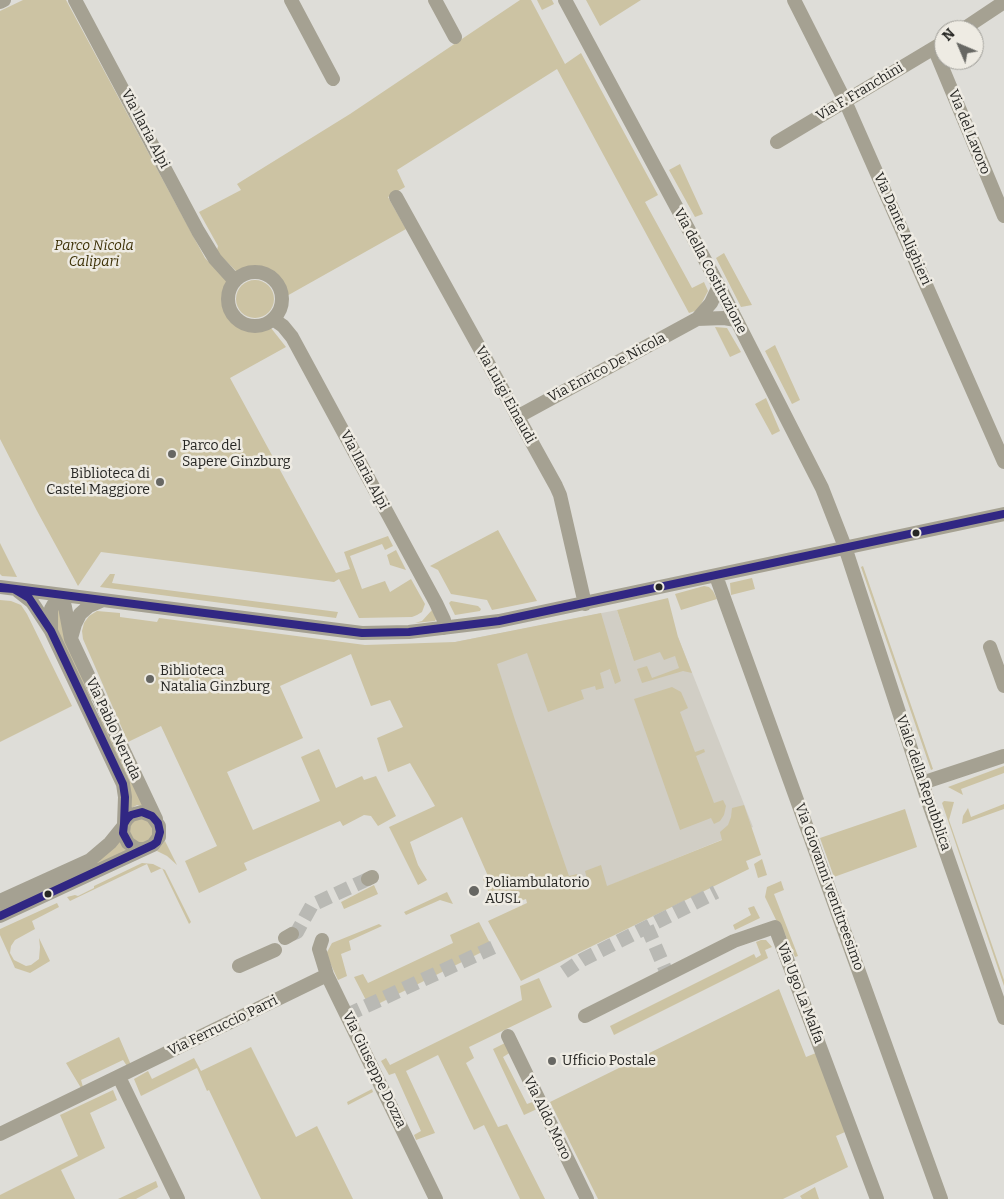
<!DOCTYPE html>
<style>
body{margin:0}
#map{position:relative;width:1004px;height:1199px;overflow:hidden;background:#deddd8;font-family:Bitter,serif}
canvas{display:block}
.north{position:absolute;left:934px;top:20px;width:50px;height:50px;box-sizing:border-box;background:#eeebe3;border:1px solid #9e9d97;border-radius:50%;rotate:315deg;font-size:14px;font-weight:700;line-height:20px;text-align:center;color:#272724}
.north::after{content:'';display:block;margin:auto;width:18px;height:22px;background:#676763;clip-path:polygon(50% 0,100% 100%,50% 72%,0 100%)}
</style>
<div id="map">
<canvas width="1004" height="1199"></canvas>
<div class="north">N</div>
</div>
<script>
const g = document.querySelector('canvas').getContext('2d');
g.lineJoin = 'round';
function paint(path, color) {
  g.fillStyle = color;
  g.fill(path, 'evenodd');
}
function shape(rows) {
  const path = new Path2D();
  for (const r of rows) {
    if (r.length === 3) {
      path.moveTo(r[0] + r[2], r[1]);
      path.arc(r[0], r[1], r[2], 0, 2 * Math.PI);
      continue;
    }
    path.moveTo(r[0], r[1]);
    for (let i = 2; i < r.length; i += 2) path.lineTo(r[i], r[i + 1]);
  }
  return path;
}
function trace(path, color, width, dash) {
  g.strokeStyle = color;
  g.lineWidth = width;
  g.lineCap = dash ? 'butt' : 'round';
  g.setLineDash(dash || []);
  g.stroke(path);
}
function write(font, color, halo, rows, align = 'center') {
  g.font = font + ' Bitter,serif';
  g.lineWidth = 5;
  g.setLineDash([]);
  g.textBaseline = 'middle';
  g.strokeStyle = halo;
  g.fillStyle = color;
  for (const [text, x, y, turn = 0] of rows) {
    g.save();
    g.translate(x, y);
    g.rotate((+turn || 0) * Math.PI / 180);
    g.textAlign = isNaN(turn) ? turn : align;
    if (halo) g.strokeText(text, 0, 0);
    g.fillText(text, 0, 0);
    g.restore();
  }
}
const built = shape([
 [617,610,631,652,678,637,753,827,557,907,455,642]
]);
const green = shape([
 [23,0,66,0,205,258,228,282,223,296,225,308,230,318,240,326,255,331,271,328,286,347,230,378,336,573,350,569,344,552,388,536,393,546,385,550,382,544,350,556,362,589,385,581,390,592,411,579,425,604,422,612,417,615,412,617,359,618,339,579,334,582,101,552,78,586,37,511,0,439,0,11],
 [520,0,531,0,565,64,581,53,658,195,645,202,692,288,704,282,708,291,698,310,689,313,557,69,397,170,405,187,388,197,406,229,285,297,285,289,281,281,271,271,254,268,243,269,238,273,219,254,217,250,218,246,199,212,241,190,237,184,350,114],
 [537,0,552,0,554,4,542,10],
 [586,0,641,0,600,26],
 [680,164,703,214,695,217,669,170],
 [724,253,752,305,741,307,716,258],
 [255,299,19],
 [715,327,727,328,741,352,730,357],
 [775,345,800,400,792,404,765,351],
 [766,398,780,431,772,435,755,404],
 [498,530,537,601,492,610,487,600,451,594,438,570,430,566],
 [0,543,17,577,2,576,0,574],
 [396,550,406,570,390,565,387,555],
 [863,566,933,769,931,770,861,567],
 [110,574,115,574,112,583,338,612,336,618,100,587],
 [752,578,755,589,731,595,730,583],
 [704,586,709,587,713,591,717,599,681,610,675,594],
 [668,598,678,637,692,673,683,671,642,683,637,669,647,666,652,678,679,668,675,656,664,660,660,652,634,661,617,610],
 [0,600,11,601,21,605,27,614,72,706,0,742],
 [451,601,478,606,481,609,480,611,455,615,449,603],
 [58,605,92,698,89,700,56,626],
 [432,610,436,619,435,621,415,623,422,621],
 [97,611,120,613,120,617,157,622,159,618,365,645,455,642,601,613,621,681,615,684,610,669,600,673,604,688,596,690,595,686,581,690,584,699,548,712,527,653,497,664,515,720,569,876,577,874,581,885,588,883,585,871,601,865,607,886,722,840,720,832,728,825,731,817,732,808,744,805,761,855,746,861,749,869,521,981,488,921,527,903,526,899,517,902,515,898,495,906,483,879,488,876,462,817,410,842,418,865,427,880,418,885,389,827,435,806,410,763,388,772,377,738,403,727,390,700,371,706,351,654,280,686,303,738,227,772,253,830,320,801,301,757,319,749,336,788,362,776,364,780,376,776,396,816,378,826,371,816,364,815,343,826,340,821,244,863,247,870,199,893,185,861,217,846,161,726,128,742,83,639,82,631,84,623,89,616],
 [672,687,681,692,688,708,680,712,695,752,704,749,705,752,696,756,714,803,723,800,726,806,724,815,720,821,714,824,711,818,680,830,634,699],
 [101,717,145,806,137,805,130,809,98,718],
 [1004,766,1004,773,961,789,963,795,948,787],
 [944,801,954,802,949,820,1004,980,1004,986,942,803],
 [1004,804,1004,809,962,824,963,816,968,808,971,817],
 [905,809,917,847,834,877,820,838],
 [136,818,148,820,154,830,152,838,141,844,132,840,128,828],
 [120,839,130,850,16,901],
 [165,841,177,865,167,856,157,851],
 [762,859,767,875,758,878,754,864],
 [142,863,153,864,165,870,191,922,189,924,162,868,151,873,147,864,70,901,67,897,75,895,78,896,94,888,94,886],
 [781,881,784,890,774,894,798,956,795,957,785,934,778,924,765,897,767,887],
 [374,885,378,894,344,909,341,902],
 [447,892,453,904,440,900,406,915,404,912],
 [57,903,59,907,32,921,35,929,15,940,11,946,10,953,14,960,26,966,31,965,39,959,40,947,39,938,50,961,30,973,15,968,0,935,0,929],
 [754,906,760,918,735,930,733,925,751,915,748,908],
 [479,922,492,947,370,1008,354,977,363,974,368,983,453,943,450,935],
 [379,924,382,926,349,941,351,950,341,954,347,976,338,980,326,954,332,943],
 [761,940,766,940,772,947,765,950,768,958,614,1035,610,1026,754,954,756,958,761,955,756,942],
 [539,978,552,1007,469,1047,474,1058,466,1063,498,1127,507,1124,545,1199,520,1199,484,1125,474,1130,438,1055,406,1071,435,1133,416,1140,414,1135,421,1131,395,1073,389,1075,381,1061,386,1058,390,1065,522,1000,520,986],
 [779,989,806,1057,816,1053,845,1132,836,1136,848,1167,783,1199,598,1199,550,1102],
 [119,1037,131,1065,127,1066,123,1060,81,1080,83,1087,81,1088,66,1063],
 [507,1042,511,1052,503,1057,527,1104,535,1101,537,1109,524,1115,493,1049],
 [251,1047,296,1137,317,1126,353,1199,261,1199,209,1090,207,1091,197,1068,141,1096,134,1079,148,1071,152,1079,194,1058,201,1071],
 [372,1089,373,1092,348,1105,347,1102],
 [113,1090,117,1100,90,1113,105,1148,61,1170,75,1199,0,1199,0,1195,78,1156,60,1115],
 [156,1181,158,1187,136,1199,118,1199],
 [815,1187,819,1199,802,1199,800,1196]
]);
const minorTunnel = shape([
 [647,927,666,971],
 [292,934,297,932,312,905,368,879],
 [564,972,582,960,716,892],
 [347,1015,498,945]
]);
const minor = shape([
 [75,0,198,231,215,259,235,281],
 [291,0,333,79],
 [435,0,455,37],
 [565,0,719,286,822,488,845,547,928,801,1004,1018],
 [794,0,845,101,1004,462],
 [0,2,4,0],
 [962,30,1004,2],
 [934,48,1004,216],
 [777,142,944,42],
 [396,197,556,486,560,495,585,604],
 [255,299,27],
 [273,319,283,326,292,337,436,603,444,620,444,628],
 [697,319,724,318,736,320],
 [517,417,697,319,711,303,719,286],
 [716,576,941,1199],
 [0,587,362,633,409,632,499,621,1004,514],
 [18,591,32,602,51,631,123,784,125,797,124,824],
 [59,595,65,607,71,639,156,819],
 [51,630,51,609,59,595],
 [71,638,75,624,80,614,89,606,103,600],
 [990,647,1004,686],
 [922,783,1004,756],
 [368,879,372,877],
 [0,901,90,860,110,843,123,827],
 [0,916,153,845,159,837,159,826,152,816,142,812,131,815,127,819,124,824,123,833,128,843,137,849,143,849],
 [285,938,292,934],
 [322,940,319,949,327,975,436,1199],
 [239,966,275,950],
 [585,1016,734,941,775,927,877,1199],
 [508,1036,587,1199],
 [119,1077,178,1199],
 [0,1134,327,975]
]);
const bus1 = shape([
 [0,587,362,633,409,632,499,621,1004,514],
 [1,588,14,589,29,598,51,631,123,784,125,797,124,824],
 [0,916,153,845,157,842,160,832,158,823,152,816,142,812,131,815,127,819,124,824,123,833,129,844]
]);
const markers = [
 [172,454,5,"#676763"],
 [160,482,5,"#676763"],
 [916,533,4.5,"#272724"],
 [659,587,4.5,"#272724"],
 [150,679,5,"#676763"],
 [474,891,6,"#676763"],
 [48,894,4.5,"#272724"],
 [552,1061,5,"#676763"]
];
const streetNames = [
 ["Via F. Franchini",860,92,-31],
 ["Via Ilaria Alpi",145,129,62],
 ["Via del Lavoro",969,132,68],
 ["Via Dante Alighieri",902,229,66],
 ["Via della Costituzione",710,271,62],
 ["Via Enrico De Nicola",607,368,-28],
 ["Via Luigi Einaudi",505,395,61],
 ["Via Ilaria Alpi",364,470,62],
 ["Via Pablo Neruda",113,729,65],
 ["Viale della Repubblica",923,783,71],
 ["Via Giovanni ventitreesimo",829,887,70],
 ["Via Ugo La Malfa",800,993,69],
 ["Via Ferruccio Parri",223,1026,-26],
 ["Via Giuseppe Dozza",374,1070,64],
 ["Via Aldo Moro",547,1118,64]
];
const parkNames = [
 ["Parco Nicola",94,246],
 ["Calipari",94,262]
];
const poiNames = [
 ["Parco del",182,446],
 ["Sapere Ginzburg",182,462],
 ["Biblioteca di",150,474,"right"],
 ["Castel Maggiore",150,490,"right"],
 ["Biblioteca",160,671],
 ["Natalia Ginzburg",160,687],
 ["Poliambulatorio",485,883],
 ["AUSL",485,899],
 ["Ufficio Postale",562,1061]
];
paint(built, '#d1cec5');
paint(green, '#ccc3a3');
trace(minorTunnel, '#b9b9b4', 14, [14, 7]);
trace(minor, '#a5a192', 14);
trace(bus1, '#312783', 8);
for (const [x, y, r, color] of markers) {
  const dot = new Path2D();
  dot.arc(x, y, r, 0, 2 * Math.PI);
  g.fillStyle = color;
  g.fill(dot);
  trace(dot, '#eeebe3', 2);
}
write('14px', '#272724', '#eeebe3', streetNames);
write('italic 14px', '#3c3005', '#eeebe3', parkNames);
write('14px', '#272724', '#eeebe3', poiNames, 'left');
</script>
